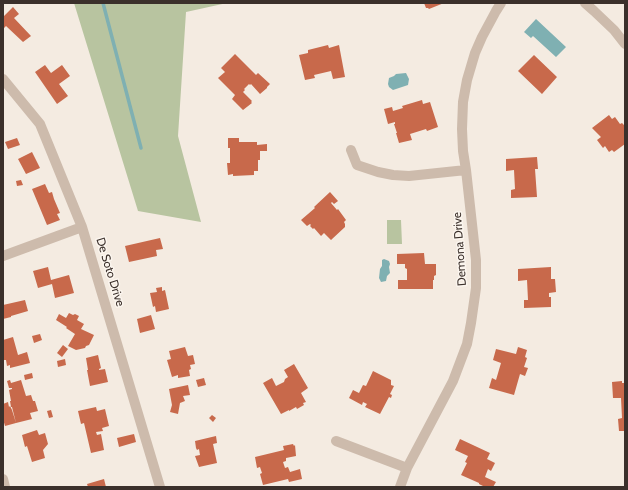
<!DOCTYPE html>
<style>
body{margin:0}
#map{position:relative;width:628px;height:490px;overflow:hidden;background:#f4ebe1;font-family:Cabin,sans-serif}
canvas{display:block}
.frame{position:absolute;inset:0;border:4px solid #3b302b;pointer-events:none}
</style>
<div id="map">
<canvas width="628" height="490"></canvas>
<div class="frame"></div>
</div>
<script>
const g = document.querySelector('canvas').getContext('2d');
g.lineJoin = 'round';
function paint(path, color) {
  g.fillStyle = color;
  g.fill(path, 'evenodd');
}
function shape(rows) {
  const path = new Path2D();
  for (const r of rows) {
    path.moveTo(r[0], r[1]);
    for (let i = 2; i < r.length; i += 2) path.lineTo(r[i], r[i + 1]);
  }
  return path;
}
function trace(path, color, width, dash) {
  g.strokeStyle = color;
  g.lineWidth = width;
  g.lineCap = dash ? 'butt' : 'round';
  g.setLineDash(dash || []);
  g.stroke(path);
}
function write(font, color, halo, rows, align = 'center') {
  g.font = font + ' Cabin,sans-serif';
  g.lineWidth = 3;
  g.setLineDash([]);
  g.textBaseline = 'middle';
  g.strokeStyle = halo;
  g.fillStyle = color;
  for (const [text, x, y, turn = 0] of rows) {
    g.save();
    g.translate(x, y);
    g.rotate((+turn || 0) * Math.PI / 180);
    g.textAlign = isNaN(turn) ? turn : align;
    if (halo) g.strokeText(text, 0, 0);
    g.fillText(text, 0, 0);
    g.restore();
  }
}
const green = shape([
 [74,3,227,3,186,12,178,136,201,222,138,211],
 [387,220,401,220,402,244,387,244]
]);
const water = shape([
 [536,19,566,47,556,57,533,36,531,38,524,32],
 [406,73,409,79,408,85,393,90,389,87,388,84,389,78,394,76,396,74],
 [384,259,389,261,390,264,389,267,390,273,387,276,386,281,381,282,379,278,380,269,382,266,382,260]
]);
const stream = shape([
 [103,3,141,148]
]);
const building = shape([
 [424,3,444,3,429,9,428,8,426,8],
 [13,7,19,14,14,18,31,36,23,42,6,26,3,29,3,17],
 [328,45,329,48,339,45,345,77,333,79,331,71,314,75,315,78,305,80,299,55,308,53,308,50],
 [235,54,256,75,258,73,270,84,267,87,267,88,260,94,251,84,250,85,249,84,244,89,245,90,243,92,252,101,251,102,252,103,243,110,232,99,235,95,218,78,225,72,221,68],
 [534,55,557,77,542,94,518,71],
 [45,65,51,73,62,65,70,76,59,84,68,96,57,104,35,72],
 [422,100,423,104,430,102,438,127,427,131,426,129,410,134,412,140,399,143,396,133,397,133,394,124,395,124,395,122,388,124,384,109,392,107,393,111,403,108,402,106],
 [609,115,612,119,615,117,620,124,622,123,625,126,625,144,614,152,612,150,609,152,605,146,603,148,597,140,601,137,592,128],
 [17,138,20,145,8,149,5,142],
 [228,138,239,138,239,142,257,142,257,145,267,144,267,151,260,151,260,160,258,160,258,171,254,171,254,175,233,176,233,174,228,175,227,163,230,163,230,148,228,148],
 [32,152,40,168,26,174,18,159],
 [537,157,538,169,535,169,537,197,511,198,511,190,515,189,514,170,506,171,506,159],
 [21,180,23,185,17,186,16,181],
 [45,184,49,193,52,192,54,199,60,213,57,214,60,220,47,225,32,189],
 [330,192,338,201,334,204,332,202,331,203,337,210,338,209,346,220,344,222,345,224,345,227,331,240,324,233,321,236,314,228,313,229,310,226,311,225,310,224,307,226,301,220,315,208,314,207],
 [160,238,163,249,156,250,157,256,129,262,125,246],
 [424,253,425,264,436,264,436,275,434,276,434,280,433,280,433,289,398,289,398,280,407,280,407,269,405,268,405,264,397,264,397,254],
 [48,267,51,280,69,275,74,293,55,298,52,284,38,288,33,271],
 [551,267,551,279,555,279,556,292,549,293,549,297,551,297,551,307,524,308,524,300,528,300,527,280,518,281,518,269],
 [162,287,162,291,165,290,169,309,156,312,155,306,153,307,150,293,157,292,156,288],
 [25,300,28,311,11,316,11,317,3,319,3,305],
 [69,313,73,315,75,314,79,316,77,320,84,324,81,329,94,335,89,345,86,346,85,348,76,350,68,346,75,334,66,328,67,327,56,320,59,314,66,318],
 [151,315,155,329,140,333,137,319],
 [40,334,42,340,34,343,32,336],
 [13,337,18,355,27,352,30,363,10,368,10,365,7,366,6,360,3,360,3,340],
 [63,345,68,349,62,357,57,353],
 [185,347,188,356,193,355,195,364,190,365,191,369,189,370,190,376,178,378,178,375,172,377,167,360,171,359,169,351],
 [518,347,527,350,525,357,527,358,524,367,528,368,525,376,520,374,514,395,489,388,492,378,496,380,501,363,493,360,496,349,516,354],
 [98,355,101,368,99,369,99,370,105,369,108,382,90,386,87,370,88,370,86,358],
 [65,359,66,365,58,367,57,361],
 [294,364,308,388,301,393,306,402,303,403,304,405,297,409,296,407,289,411,289,410,281,414,263,383,272,378,276,386,284,382,285,379,288,377,284,370],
 [373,371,391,380,391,385,394,386,390,394,392,395,391,398,389,397,380,414,365,407,367,404,363,402,362,405,349,398,353,390,359,393,363,385,366,386],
 [32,373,33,378,25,380,24,375],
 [204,378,206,385,198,387,196,380],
 [10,380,11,383,21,380,26,396,31,395,33,401,35,401,38,411,30,413,32,419,16,423,12,407,11,407,10,401,11,401,9,390,12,389,12,388,9,388,7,381],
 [622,381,622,383,625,383,625,431,619,431,618,419,622,418,621,398,613,398,612,382],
 [188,385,190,395,183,396,185,401,180,403,178,414,170,412,172,405,169,389],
 [8,402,9,407,10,406,12,410,16,423,5,426,3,419,3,404],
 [96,407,97,411,105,409,109,426,102,428,103,431,96,432,97,435,101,434,104,450,91,453,84,423,81,424,78,411],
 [51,410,53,417,49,418,47,411],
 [212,415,216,418,213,422,209,418],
 [37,430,39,435,45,433,48,444,43,450,45,458,32,462,27,446,25,447,22,435],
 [134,434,136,442,119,447,117,438],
 [216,436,217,443,213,444,217,463,199,467,195,456,200,455,199,449,197,450,196,448,195,441],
 [460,439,490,453,487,459,495,463,491,471,488,469,485,477,496,482,493,487,485,487,479,484,479,483,461,475,467,463,465,462,468,456,455,450],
 [293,444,294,446,295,445,296,456,286,458,286,461,283,462,285,468,288,467,290,472,300,469,302,479,289,482,288,479,263,485,260,474,262,473,260,467,257,468,255,457,284,450,283,446],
 [104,479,106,487,88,487,87,484]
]);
const minor = shape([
 [585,3,594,11,614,30,625,44],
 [3,79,40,124,82,227,160,487],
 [351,150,357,165,378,172,393,175,409,176,466,170],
 [3,256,82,227],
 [336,441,407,468],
 [3,479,5,487],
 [400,487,407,468,453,381,467,344,471,323,476,288,476,260,466,170,463,151,462,129,463,102,467,80,475,53,482,37,496,11,501,3]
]);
const streetNames = [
 ["Demona Drive",460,249,-94],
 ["De Soto Drive",110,272,73]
];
paint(green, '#b8c4a0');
paint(water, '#7fb0b2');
trace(stream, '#7fb0b2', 3.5);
paint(building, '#c8694b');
trace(minor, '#cdbbac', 10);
write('12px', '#3b302b', '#fbf5ee', streetNames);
</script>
